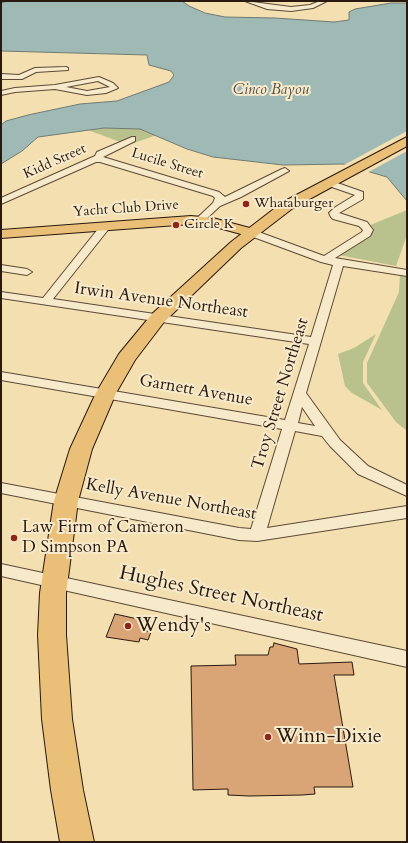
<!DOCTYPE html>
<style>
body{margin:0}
#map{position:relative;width:408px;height:843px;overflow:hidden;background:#f3dfaf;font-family:Cardo,serif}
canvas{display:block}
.frame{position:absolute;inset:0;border:2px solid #29190e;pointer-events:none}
</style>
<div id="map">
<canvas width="408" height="843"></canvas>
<div class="frame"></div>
</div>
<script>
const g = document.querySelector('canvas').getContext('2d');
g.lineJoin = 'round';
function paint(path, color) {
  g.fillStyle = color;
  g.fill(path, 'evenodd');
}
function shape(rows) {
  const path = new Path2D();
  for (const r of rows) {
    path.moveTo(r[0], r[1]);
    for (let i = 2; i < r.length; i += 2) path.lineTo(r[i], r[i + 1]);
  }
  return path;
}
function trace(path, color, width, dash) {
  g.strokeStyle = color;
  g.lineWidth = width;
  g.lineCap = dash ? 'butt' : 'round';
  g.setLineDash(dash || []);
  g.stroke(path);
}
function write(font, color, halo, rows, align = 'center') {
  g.font = font + ' Cardo,serif';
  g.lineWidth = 4;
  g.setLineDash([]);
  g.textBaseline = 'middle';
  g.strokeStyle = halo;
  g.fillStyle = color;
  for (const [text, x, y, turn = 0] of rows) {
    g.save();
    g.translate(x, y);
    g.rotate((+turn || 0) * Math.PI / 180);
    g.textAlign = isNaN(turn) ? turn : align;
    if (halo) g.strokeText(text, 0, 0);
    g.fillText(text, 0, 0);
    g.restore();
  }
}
const green = shape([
 [104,128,141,129,157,135,128,145,88,130],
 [407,210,407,235,396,266,339,255,368,226],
 [400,274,407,275,407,431,396,422,367,383,367,363,399,292],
 [376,334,363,362,363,383,382,410,352,393,345,386,338,354,354,348]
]);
const water = shape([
 [8,1,182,1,189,6,205,13,225,17,275,18,334,22,349,20,349,12,355,9,391,3,407,3,407,201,387,177,343,164,283,165,213,157,187,149,140,129,104,128,38,137,22,151,1,164,1,125,6,121,28,115,80,104,117,101,169,82,174,75,171,71,149,65,147,55,1,51,1,3,8,1]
]);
const pier = shape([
 [407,131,407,151,367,173,342,166]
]);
const building = shape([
 [115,614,147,621,143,630,151,632,148,640,140,638,139,642,106,637,115,614],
 [274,643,297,649,299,664,352,662,354,675,334,675,353,787,314,787,315,794,302,795,249,796,228,795,228,789,193,790,191,666,236,665,235,655,268,655,270,647,273,647,274,643]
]);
const minor = shape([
 [245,1,291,7,310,5,320,1,327,1,313,8,291,11,267,9,245,1],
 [66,67,68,68,68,70,36,72,22,79,1,79,1,74,19,75,35,68,66,67],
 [99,77,113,83,118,88,106,93,87,95,55,89,15,92,1,95,1,91,15,88,55,85,99,77],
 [98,81,110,87,87,91,66,87,98,81],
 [132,137,135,137,135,141,103,157,219,192,225,197,282,169,285,168,289,171,241,197,220,206,203,222,200,223,195,220,213,203,215,198,213,196,100,162,96,162,1,204,1,198,95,156,97,152,132,137],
 [329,180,363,192,363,199,339,213,367,222,373,230,370,236,335,258,407,270,407,276,343,266,306,393,340,440,368,466,407,485,407,496,358,474,330,446,322,436,295,431,267,528,407,506,407,518,257,541,239,540,1,493,1,483,239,528,251,529,282,429,1,380,1,372,285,420,309,344,1,298,1,292,43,298,102,224,106,223,111,226,53,299,311,337,333,265,321,262,248,235,247,233,248,231,256,231,324,256,362,232,363,230,359,226,333,219,331,217,329,213,334,208,355,195,326,185,326,181,329,180],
 [302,407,315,426,298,423,302,407],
 [1,265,27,269,32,272,27,275,1,271,1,265],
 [1,564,407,651,407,667,1,576,1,564]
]);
const major = shape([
 [191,216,213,218,257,230,258,233,252,237,208,225,191,224,1,238,1,230,191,216]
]);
const highway = shape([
 [407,137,407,146,293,208,241,248,164,322,135,360,116,393,92,449,78,501,66,593,66,635,72,719,83,790,94,842,60,842,51,790,42,719,38,635,40,593,54,501,70,449,96,393,119,354,152,314,231,242,283,202,407,137]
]);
const markers = [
 [246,204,4,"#8f2418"],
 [176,225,4,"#8f2418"],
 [14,538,4,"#8f2418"],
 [128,626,4,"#8f2418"],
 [268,737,4,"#8f2418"]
];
const farStreetnames = [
 ["Kidd Street",55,162,-24],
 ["Lucile Street",167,164,17],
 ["Yacht Club Drive",126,209,-4]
];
const farPoinames = [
 ["Whataburger",254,204],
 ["Circle K",184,225]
];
const farWaternames = [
 ["Cinco Bayou",271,91]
];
const streetNames = [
 ["Irwin Avenue Northeast",161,301,8],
 ["Garnett Avenue",196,391,10],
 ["Troy Street Northeast",281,394,-73],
 ["Kelly Avenue Northeast",171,500,10]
];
const poiNames = [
 ["Law Firm of Cameron",22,528],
 ["D Simpson PA",22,548]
];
const nearStreetnames = [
 ["Hughes Street Northeast",221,595,12]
];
const nearPoinames = [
 ["Wendy's",136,626],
 ["Winn-Dixie",276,737]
];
paint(green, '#b9c28c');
paint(water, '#9fbab5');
trace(water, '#707a72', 1);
paint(pier, '#f3dfaf');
paint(building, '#d9a476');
trace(building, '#29190e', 1);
trace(minor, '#5c4a36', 2);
trace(major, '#29190e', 2);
trace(highway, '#29190e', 2);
paint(minor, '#f7eacb');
paint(major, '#eac078');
paint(highway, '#eac078');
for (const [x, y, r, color] of markers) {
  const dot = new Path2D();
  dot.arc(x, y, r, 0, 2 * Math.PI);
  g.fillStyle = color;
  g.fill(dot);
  trace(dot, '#f7eacb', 1.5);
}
write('14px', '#29190e', '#f7eacb', farStreetnames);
write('14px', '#29190e', '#f7eacb', farPoinames, 'left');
write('italic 15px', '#525148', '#f7eacb', farWaternames);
write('17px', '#29190e', '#f7eacb', streetNames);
write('17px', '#29190e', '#f7eacb', poiNames, 'left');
write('20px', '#29190e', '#f7eacb', nearStreetnames);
write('20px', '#29190e', '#f7eacb', nearPoinames, 'left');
</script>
